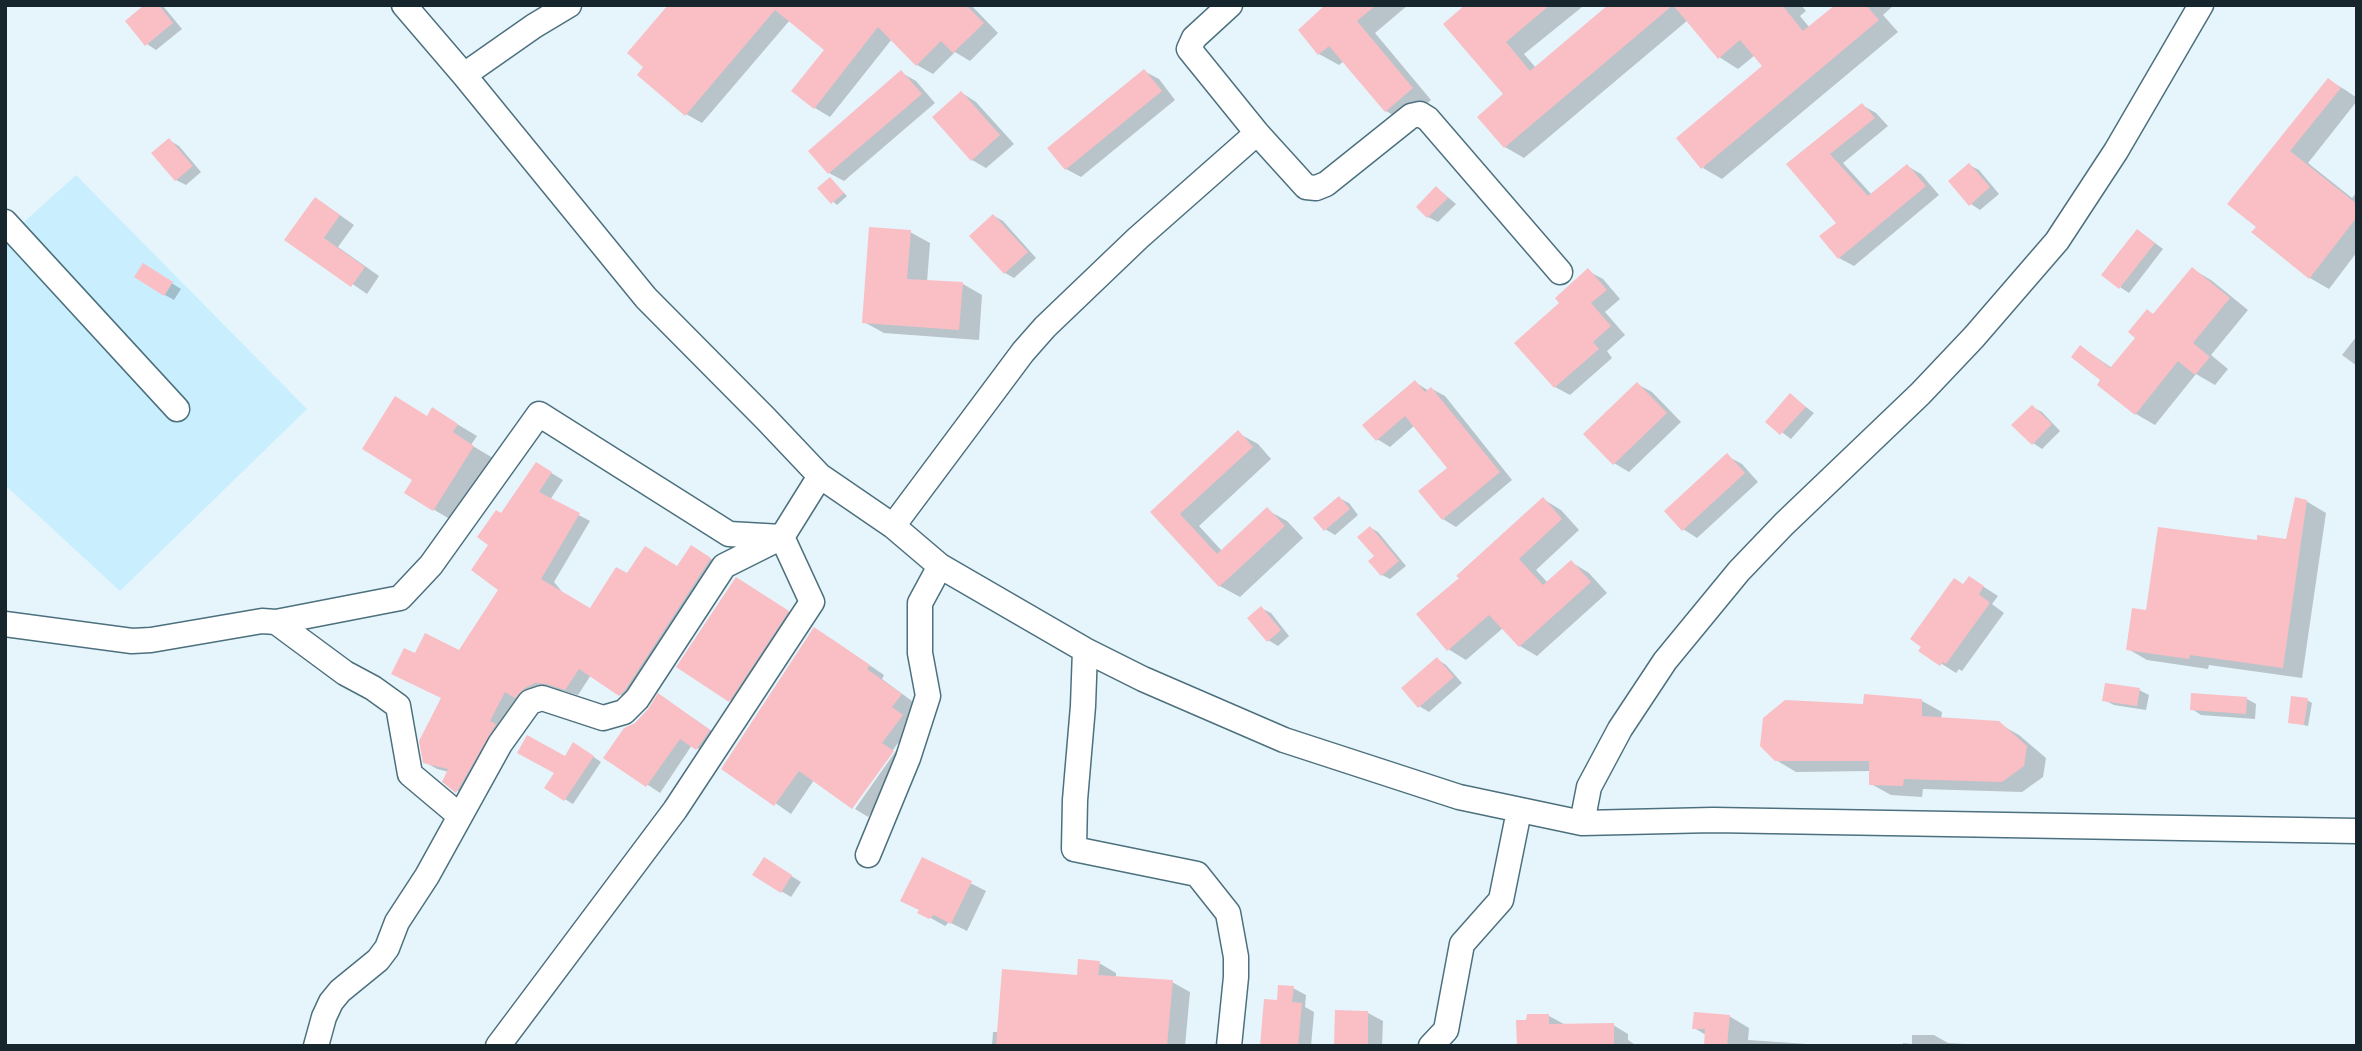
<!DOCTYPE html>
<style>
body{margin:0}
#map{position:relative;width:2362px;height:1051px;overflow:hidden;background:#e6f5fc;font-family:"Roboto Condensed",sans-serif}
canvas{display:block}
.frame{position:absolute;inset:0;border:7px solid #17262c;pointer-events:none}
</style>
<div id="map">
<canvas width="2362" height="1051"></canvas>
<div class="frame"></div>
</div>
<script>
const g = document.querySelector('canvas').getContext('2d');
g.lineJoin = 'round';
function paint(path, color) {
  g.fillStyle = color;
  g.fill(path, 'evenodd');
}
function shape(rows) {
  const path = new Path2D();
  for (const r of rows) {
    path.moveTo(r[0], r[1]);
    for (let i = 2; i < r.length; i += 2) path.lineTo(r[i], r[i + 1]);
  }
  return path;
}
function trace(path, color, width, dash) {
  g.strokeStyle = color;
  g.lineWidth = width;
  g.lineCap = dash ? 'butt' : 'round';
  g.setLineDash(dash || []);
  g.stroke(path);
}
const built = shape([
 [76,175,307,409,120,591,5,485,5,239]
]);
const shadow = shape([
 [147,5,163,6,182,29,156,50,147,44],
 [670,5,971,5,998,33,970,61,955,52,933,74,917,65,892,39,830,117,815,108,826,50,790,20,702,123,686,114,646,67],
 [1328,5,1408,5,1375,33,1431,100,1405,122,1386,111,1344,61,1339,65,1319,54],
 [1486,5,1582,7,1524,54,1536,68,1611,5,1801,5,1806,11,1800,16,1810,28,1837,5,1894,5,1883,15,1898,32,1722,179,1703,168,1764,67,1755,55,1738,69,1719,57,1688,20,1524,158,1505,147,1506,95],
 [1144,71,1159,79,1175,100,1081,177,1066,169],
 [902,73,916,81,935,103,844,181,829,173],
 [2329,80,2347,91,2357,98,2357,101,2308,163,2352,198,2357,192,2357,252,2329,289,2310,278,2254,232,2258,227,2230,204],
 [962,93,976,102,1014,144,986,168,972,160],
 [1862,105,1876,113,1888,126,1843,163,1872,195,1907,166,1921,174,1939,195,1854,266,1839,258,1822,237,1838,223,1789,164],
 [169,140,179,146,201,172,186,185,176,180],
 [1969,165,1979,170,1999,194,1980,210,1971,204],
 [830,179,847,196,837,205,819,188],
 [1437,188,1456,204,1438,222,1428,217],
 [330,208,354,225,338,247,379,276,367,294,287,239],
 [994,216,1003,221,1036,258,1014,278,1005,273],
 [910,232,930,243,927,282,963,284,982,295,979,340,884,333,864,322],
 [2147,237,2163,249,2129,293,2120,287],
 [143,265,181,289,174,300,165,295],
 [2192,269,2211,280,2248,310,2211,355,2228,369,2215,385,2196,374,2155,425,2136,414,2103,380,2081,347,2112,368],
 [1588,271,1603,279,1620,299,1605,312,1625,335,1607,351,1612,358,1570,395,1555,387,1562,303],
 [2357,336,2357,366,2342,355],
 [1415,382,1429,391,1432,389,1445,396,1512,480,1456,527,1443,519,1450,468,1415,425,1390,447,1377,439],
 [1637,384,1652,392,1681,422,1629,472,1614,463],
 [1790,395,1814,413,1791,439,1767,421],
 [2032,407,2042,412,2060,431,2042,449,2033,443],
 [428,418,452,421,477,436,471,445,493,458,453,521,406,493,415,480],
 [1238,433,1258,444,1271,459,1199,526,1222,551,1267,510,1287,521,1303,538,1240,597,1220,586,1152,512],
 [1727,456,1742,464,1758,482,1697,538,1683,529],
 [548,471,563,480,550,500,590,521,554,582,564,594,590,610,628,575,678,568,703,554,722,566,631,702,591,675,578,695,560,690,548,689,528,703,518,698,468,798,444,781,449,772,437,769,425,762,443,698,415,655,460,652,500,589,491,545,502,515],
 [1339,498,1349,503,1358,515,1335,535,1325,529],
 [1543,499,1561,510,1579,530,1536,570,1548,583,1571,562,1589,573,1607,593,1537,656,1520,646,1503,628,1466,660,1448,649,1461,579],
 [2306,501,2326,513,2302,678,2209,665,2208,669,2147,660,2128,649,2148,612,2258,542,2287,541],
 [1371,528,1378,532,1406,566,1390,579,1382,575],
 [1970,578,1998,596,1992,604,2004,613,1962,671,1959,669,1956,673,1920,650],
 [749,587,801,620,743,708,730,700],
 [1261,608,1271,613,1289,636,1278,646,1268,640],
 [830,638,884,675,882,679,916,704,907,717,917,725,908,762,868,817,855,809,900,745,898,743,852,807,814,780,791,814,724,767],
 [1437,659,1446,665,1462,683,1429,712,1419,706],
 [2139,690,2149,695,2146,710,2114,705,2104,700],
 [2247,699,2256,704,2255,719,2201,715,2192,709],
 [2307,700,2312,703,2308,726,2290,722],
 [1922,701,1942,712,1941,719,1998,723,2019,735,2046,758,2043,777,2022,792,1923,789,1922,797,1891,795,1871,784,1871,771,1796,772,1776,760,1865,706],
 [671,703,722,738,710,756,692,745,660,793,606,757],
 [582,749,601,762,573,804,546,788,565,758],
 [764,859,801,882,791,897,754,875],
 [923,859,986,891,967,931,949,922,945,926,920,912],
 [1099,963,1116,973,1116,978,1172,982,1190,992,1185,1046,992,1046,993,1032,999,1032],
 [1293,988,1306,995,1305,1007,1314,1012,1311,1046,1261,1046,1279,1002],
 [1368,1013,1383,1021,1382,1046,1336,1046],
 [1549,1016,1564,1024,1613,1025,1628,1034,1628,1040,1637,1046,1518,1046],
 [1729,1016,1749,1028,1748,1040,1837,1046,1705,1046,1706,1035,1694,1028],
 [1912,1035,1934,1035,1948,1043,2001,1046,1903,1046,1903,1043,1912,1044]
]);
const building = shape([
 [144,5,159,5,173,23,145,46,125,21],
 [668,5,966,5,984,23,953,53,941,41,916,66,878,27,814,109,791,91,824,50,775,10,685,116,637,75,643,67,627,53],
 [1325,5,1376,5,1357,21,1413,88,1385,112,1329,46,1318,55,1298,30],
 [1465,5,1550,5,1506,42,1530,71,1608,5,1782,5,1803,31,1835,5,1866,5,1879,20,1701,169,1676,138,1762,66,1740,40,1718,59,1673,5,1504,148,1477,117,1503,94,1443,24],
 [1144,69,1162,91,1065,170,1047,148],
 [901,70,922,94,828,174,808,151],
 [2328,78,2341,88,2290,151,2357,204,2357,217,2309,279,2251,232,2256,227,2227,204],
 [961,91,1000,135,971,161,932,117],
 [1862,103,1875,118,1830,154,1868,196,1907,164,1926,186,1838,259,1819,236,1836,223,1786,164],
 [169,138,193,166,175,181,151,153],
 [1969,163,1990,187,1969,206,1948,181],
 [830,177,844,193,831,204,817,188],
 [1436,186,1448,198,1427,218,1416,207],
 [315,197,340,215,324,238,365,267,351,287,284,240],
 [993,214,1028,252,1004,274,969,236],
 [869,227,911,230,907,279,963,282,959,330,862,323],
 [2137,229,2155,243,2119,289,2101,275],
 [143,263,173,282,164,296,134,277],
 [2192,267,2230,298,2193,343,2210,357,2195,375,2178,361,2135,415,2097,385,2100,380,2071,357,2080,345,2110,368,2135,338,2128,332,2147,309,2153,314],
 [1588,268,1607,290,1591,303,1611,326,1593,342,1599,349,1554,388,1514,343,1559,303,1555,298],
 [1415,380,1425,392,1431,387,1500,472,1442,520,1418,491,1447,468,1405,416,1376,441,1362,425],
 [1637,382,1667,413,1613,465,1583,434],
 [1790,393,1806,407,1780,435,1765,422],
 [395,396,427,416,432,407,458,424,453,432,474,446,433,511,404,493,412,480,362,449],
 [2032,405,2052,424,2032,445,2011,425],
 [1238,430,1253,447,1180,514,1217,554,1267,507,1285,526,1219,587,1150,512],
 [1727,453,1745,473,1682,531,1664,511],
 [536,462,552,472,539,492,580,513,541,579,590,608,616,567,627,573,645,546,677,566,691,545,711,558,625,690,619,696,579,669,565,690,547,684,535,683,525,688,515,698,505,692,490,721,496,724,456,793,442,782,448,769,423,763,419,741,441,698,391,674,404,648,415,653,425,633,459,650,498,590,471,570,488,545,477,537,496,510,501,513],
 [1339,496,1350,509,1324,531,1313,518],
 [1543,497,1562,519,1519,559,1543,585,1571,560,1591,582,1519,647,1489,615,1447,651,1416,614,1459,578,1456,576],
 [2295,497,2307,500,2283,668,2190,655,2189,659,2126,650,2132,608,2146,610,2158,527,2257,540,2257,535,2286,539],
 [1370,526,1399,561,1381,576,1368,561,1374,556,1357,537],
 [1969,576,1984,586,1979,594,1990,603,1946,664,1943,662,1940,666,1918,651,1921,647,1910,639,1954,578,1963,584],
 [736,577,789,611,729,702,676,667],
 [1261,606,1281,630,1267,642,1247,618],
 [814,627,870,665,867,669,902,694,892,707,903,715,882,743,894,751,852,809,799,771,774,806,721,769],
 [1437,657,1454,677,1418,708,1401,688],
 [2105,683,2140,688,2137,706,2102,701],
 [658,693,710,730,696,750,680,739,646,787,603,758,624,728,635,723,648,709],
 [2191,693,2247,697,2246,714,2190,710],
 [1864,694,1922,699,1922,716,1999,721,2027,746,2024,766,2002,782,1904,779,1903,786,1869,785,1869,761,1775,761,1760,746,1763,718,1785,700,1863,704],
 [2291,696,2308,698,2304,725,2288,723],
 [527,735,565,756,573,742,594,756,564,801,544,788,554,773,517,753],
 [764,857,792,875,781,893,752,875],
 [922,857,972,881,951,924,934,915,929,919,917,913,919,910,900,901],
 [1078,959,1100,961,1098,975,1173,980,1167,1046,996,1046,1002,969,1077,975],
 [1278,985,1294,986,1292,1002,1302,1003,1298,1046,1260,1046,1264,999,1277,1000],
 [1335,1010,1368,1011,1368,1046,1334,1046],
 [1694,1012,1730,1015,1727,1046,1704,1046,1705,1029,1692,1029],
 [1527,1014,1549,1014,1549,1024,1614,1023,1614,1046,1517,1046,1516,1020,1526,1020]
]);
const minor = shape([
 [404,5,464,75,646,298,766,419,820,476,893,526,940,566,1085,650,1143,679,1284,740,1459,797,1582,823,1713,820,2357,831],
 [1230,5,1194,38,1189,49,1257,133,1306,187,1316,188,1326,184,1411,116,1420,114,1428,119,1560,272],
 [464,75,534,26,569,5],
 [5,222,177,409],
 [893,526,1023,352,1045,327,1138,238,1257,133],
 [276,622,400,598,431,565,539,414,729,534,782,537,820,476],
 [5,624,132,641,151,640,262,621,276,622,345,673,373,688,398,706,410,774,460,816],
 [1085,650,1083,706,1075,800,1074,849,1197,874,1228,913,1236,957,1236,977,1229,1046],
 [1582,823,1589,787,1620,729,1665,661,1739,571,1784,524,1920,394,1974,337,2057,241,2116,151,2201,5],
 [868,855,908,758,928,696,920,653,920,603,940,566],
 [316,1046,324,1017,331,1002,340,991,378,960,387,948,397,922,427,876,500,744,530,702,542,698,603,718,624,712,637,699,724,566,782,537,812,602,675,810,498,1046],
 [1431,1046,1446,1030,1462,944,1501,900,1519,811]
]);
paint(built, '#c9effe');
paint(shadow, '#0003');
paint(building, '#fabec5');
trace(minor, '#4d707e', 27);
trace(minor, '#fff', 24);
</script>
